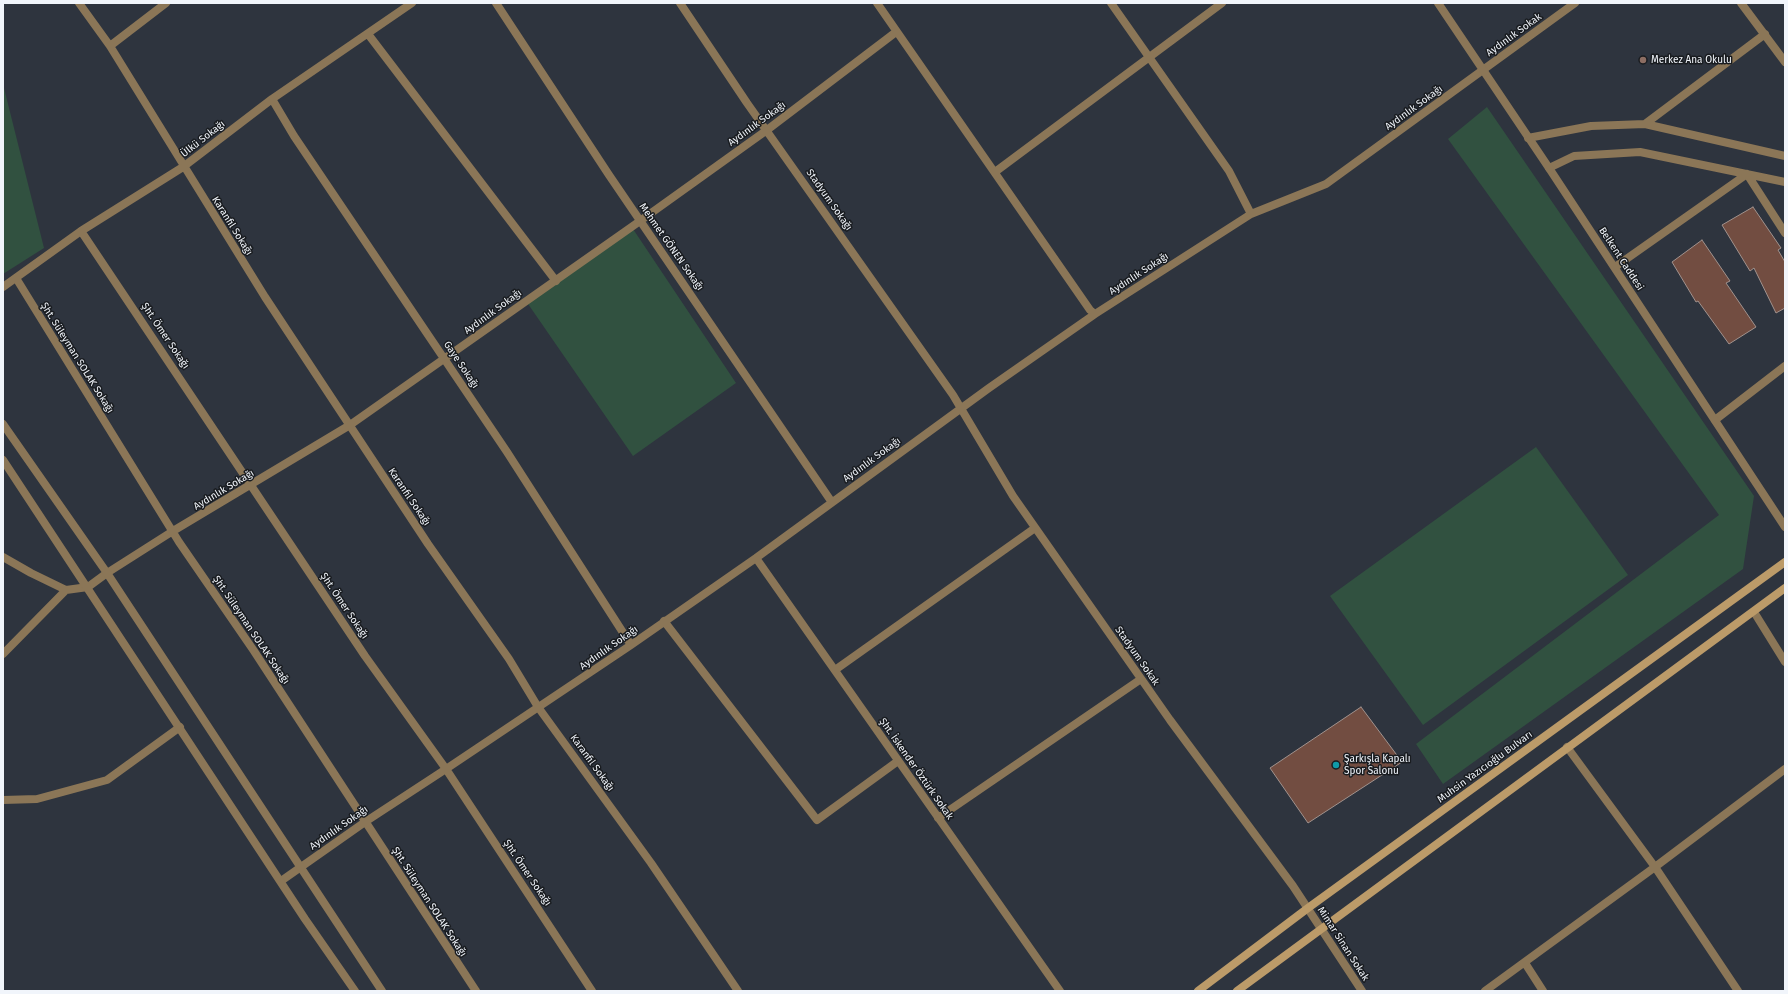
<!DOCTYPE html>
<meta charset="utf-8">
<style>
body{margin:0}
#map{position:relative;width:1788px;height:994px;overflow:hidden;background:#2e343e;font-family:"Fira Sans",sans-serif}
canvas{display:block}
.frame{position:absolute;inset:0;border:4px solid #f1f5fb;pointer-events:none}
</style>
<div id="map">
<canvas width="1788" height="994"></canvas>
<div class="frame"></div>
</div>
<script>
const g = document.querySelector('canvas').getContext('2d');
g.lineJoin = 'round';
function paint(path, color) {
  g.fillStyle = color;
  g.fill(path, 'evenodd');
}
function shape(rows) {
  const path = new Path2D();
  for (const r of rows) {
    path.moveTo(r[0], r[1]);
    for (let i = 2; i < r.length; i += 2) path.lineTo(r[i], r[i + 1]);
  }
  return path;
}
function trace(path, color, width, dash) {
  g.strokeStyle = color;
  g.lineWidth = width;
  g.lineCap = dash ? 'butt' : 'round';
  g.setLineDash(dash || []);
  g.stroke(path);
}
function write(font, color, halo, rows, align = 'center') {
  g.font = font + ' "Fira Sans",sans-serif';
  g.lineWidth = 3;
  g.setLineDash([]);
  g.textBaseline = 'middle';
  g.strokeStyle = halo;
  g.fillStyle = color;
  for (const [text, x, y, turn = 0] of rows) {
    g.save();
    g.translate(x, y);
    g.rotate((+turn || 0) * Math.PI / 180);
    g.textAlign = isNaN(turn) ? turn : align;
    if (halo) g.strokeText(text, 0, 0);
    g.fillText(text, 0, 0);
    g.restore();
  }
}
const green = shape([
 [3,84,44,248,3,274],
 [1487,107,1754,496,1743,569,1443,784,1416,744,1719,515,1448,139],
 [631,226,736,383,633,456,526,301],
 [1536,447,1628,575,1423,725,1330,596]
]);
const building = shape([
 [1753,207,1781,248,1778,250,1785,262,1785,308,1776,313,1754,268,1750,271,1722,225,1753,207],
 [1702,240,1730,281,1726,283,1756,327,1729,344,1698,301,1696,302,1672,262,1702,240],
 [1361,707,1402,762,1308,823,1270,768,1361,707]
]);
const minor = shape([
 [79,3,110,46,265,297,428,544,509,659,538,707,651,863,738,991],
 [496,3,609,175,831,501],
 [680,3,747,103,953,395,1013,496,1170,720,1293,886,1362,991],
 [877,3,1090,310,1095,314],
 [1111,3,1229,171,1251,214],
 [1741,3,1785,62],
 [368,34,556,281],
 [110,46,166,3],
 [272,99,294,136,507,452,631,645],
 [1645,124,1765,34],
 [1528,138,1591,126,1645,124,1785,156],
 [1549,168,1574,156,1640,152,1785,182],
 [995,172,1222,3],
 [81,231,365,656,446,769,592,991],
 [1615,267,1747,174,1785,233],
 [16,278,179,542,254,651,476,991],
 [3,287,81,231,183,167,272,99,412,3],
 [1715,420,1785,366],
 [3,557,31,573,66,590,88,587,107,573,173,531,350,425,640,221,767,130,896,32],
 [756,558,1060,991],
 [1754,612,1785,662],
 [664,621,817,820,898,761],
 [3,654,66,590],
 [835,670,1035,528],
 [1567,747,1655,867,1738,991],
 [3,800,37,799,107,780,180,727],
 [938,818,1141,679],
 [281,881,365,822,446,769,631,645,756,558,989,388,1095,314,1251,214,1326,184,1575,3],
 [1525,963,1543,991],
 [1485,991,1655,867,1785,769]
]);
const tertiary = shape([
 [1438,3,1549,168,1785,527],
 [3,424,107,573,382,991],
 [3,460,305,919,355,991]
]);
const secondary = shape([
 [1198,991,1308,908,1785,562],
 [1237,991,1785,588]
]);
const markers = [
 [1643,60,4,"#8d6e63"],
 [1336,765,4,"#0f9aa8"]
];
const streetNames = [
 ["Aydınlık Sokak",1514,35,-36],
 ["Aydınlık Sokağı",1414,108,-36],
 ["Aydınlık Sokağı",757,124,-36],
 ["Ülkü Sokağı",203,139,-38],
 ["Stadyum Sokağı",829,200,55],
 ["Karanfil Sokağı",232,226,58],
 ["Mehmet GÖNEN Sokağı",671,247,55],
 ["Belkent Caddesi",1621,259,57],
 ["Aydınlık Sokağı",1139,274,-33],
 ["Aydınlık Sokağı",493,312,-36],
 ["Şht. Ömer Sokağı",165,336,56],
 ["Şht. Süleyman SOLAK Sokağı",77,358,58],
 ["Gaye Sokağı",461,365,56],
 ["Aydınlık Sokağı",872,460,-36],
 ["Aydınlık Sokağı",224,490,-31],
 ["Karanfil Sokağı",409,497,56],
 ["Şht. Ömer Sokağı",344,606,56],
 ["Şht. Süleyman SOLAK Sokağı",251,630,56],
 ["Aydınlık Sokağı",609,648,-35],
 ["Stadyum Sokak",1137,656,55],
 ["Karanfil Sokağı",592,763,54],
 ["Muhsin Yazıcıoğlu Bulvarı",1485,767,-36],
 ["Şht. İskender Öztürk Sokak",916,769,55],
 ["Aydınlık Sokağı",339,828,-35],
 ["Şht. Ömer Sokağı",527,873,56],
 ["Şht. Süleyman SOLAK Sokağı",429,902,57],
 ["Mimar Sinan Sokak",1343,944,57]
];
const poiNames = [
 ["Merkez Ana Okulu",1651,60],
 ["Şarkışla Kapalı",1344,759],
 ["Spor Salonu",1344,771]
];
paint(green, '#315140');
paint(building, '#724d41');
trace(building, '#a1928d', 1);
trace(minor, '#8b7657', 8);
trace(tertiary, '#8b7657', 8);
trace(secondary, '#bc9b69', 8);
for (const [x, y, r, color] of markers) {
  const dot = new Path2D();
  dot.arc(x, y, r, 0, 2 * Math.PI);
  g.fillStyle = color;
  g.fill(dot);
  trace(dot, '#191c20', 1.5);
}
write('10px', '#f1f5fb', '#191c20', streetNames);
write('10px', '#f1f5fb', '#191c20', poiNames, 'left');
</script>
